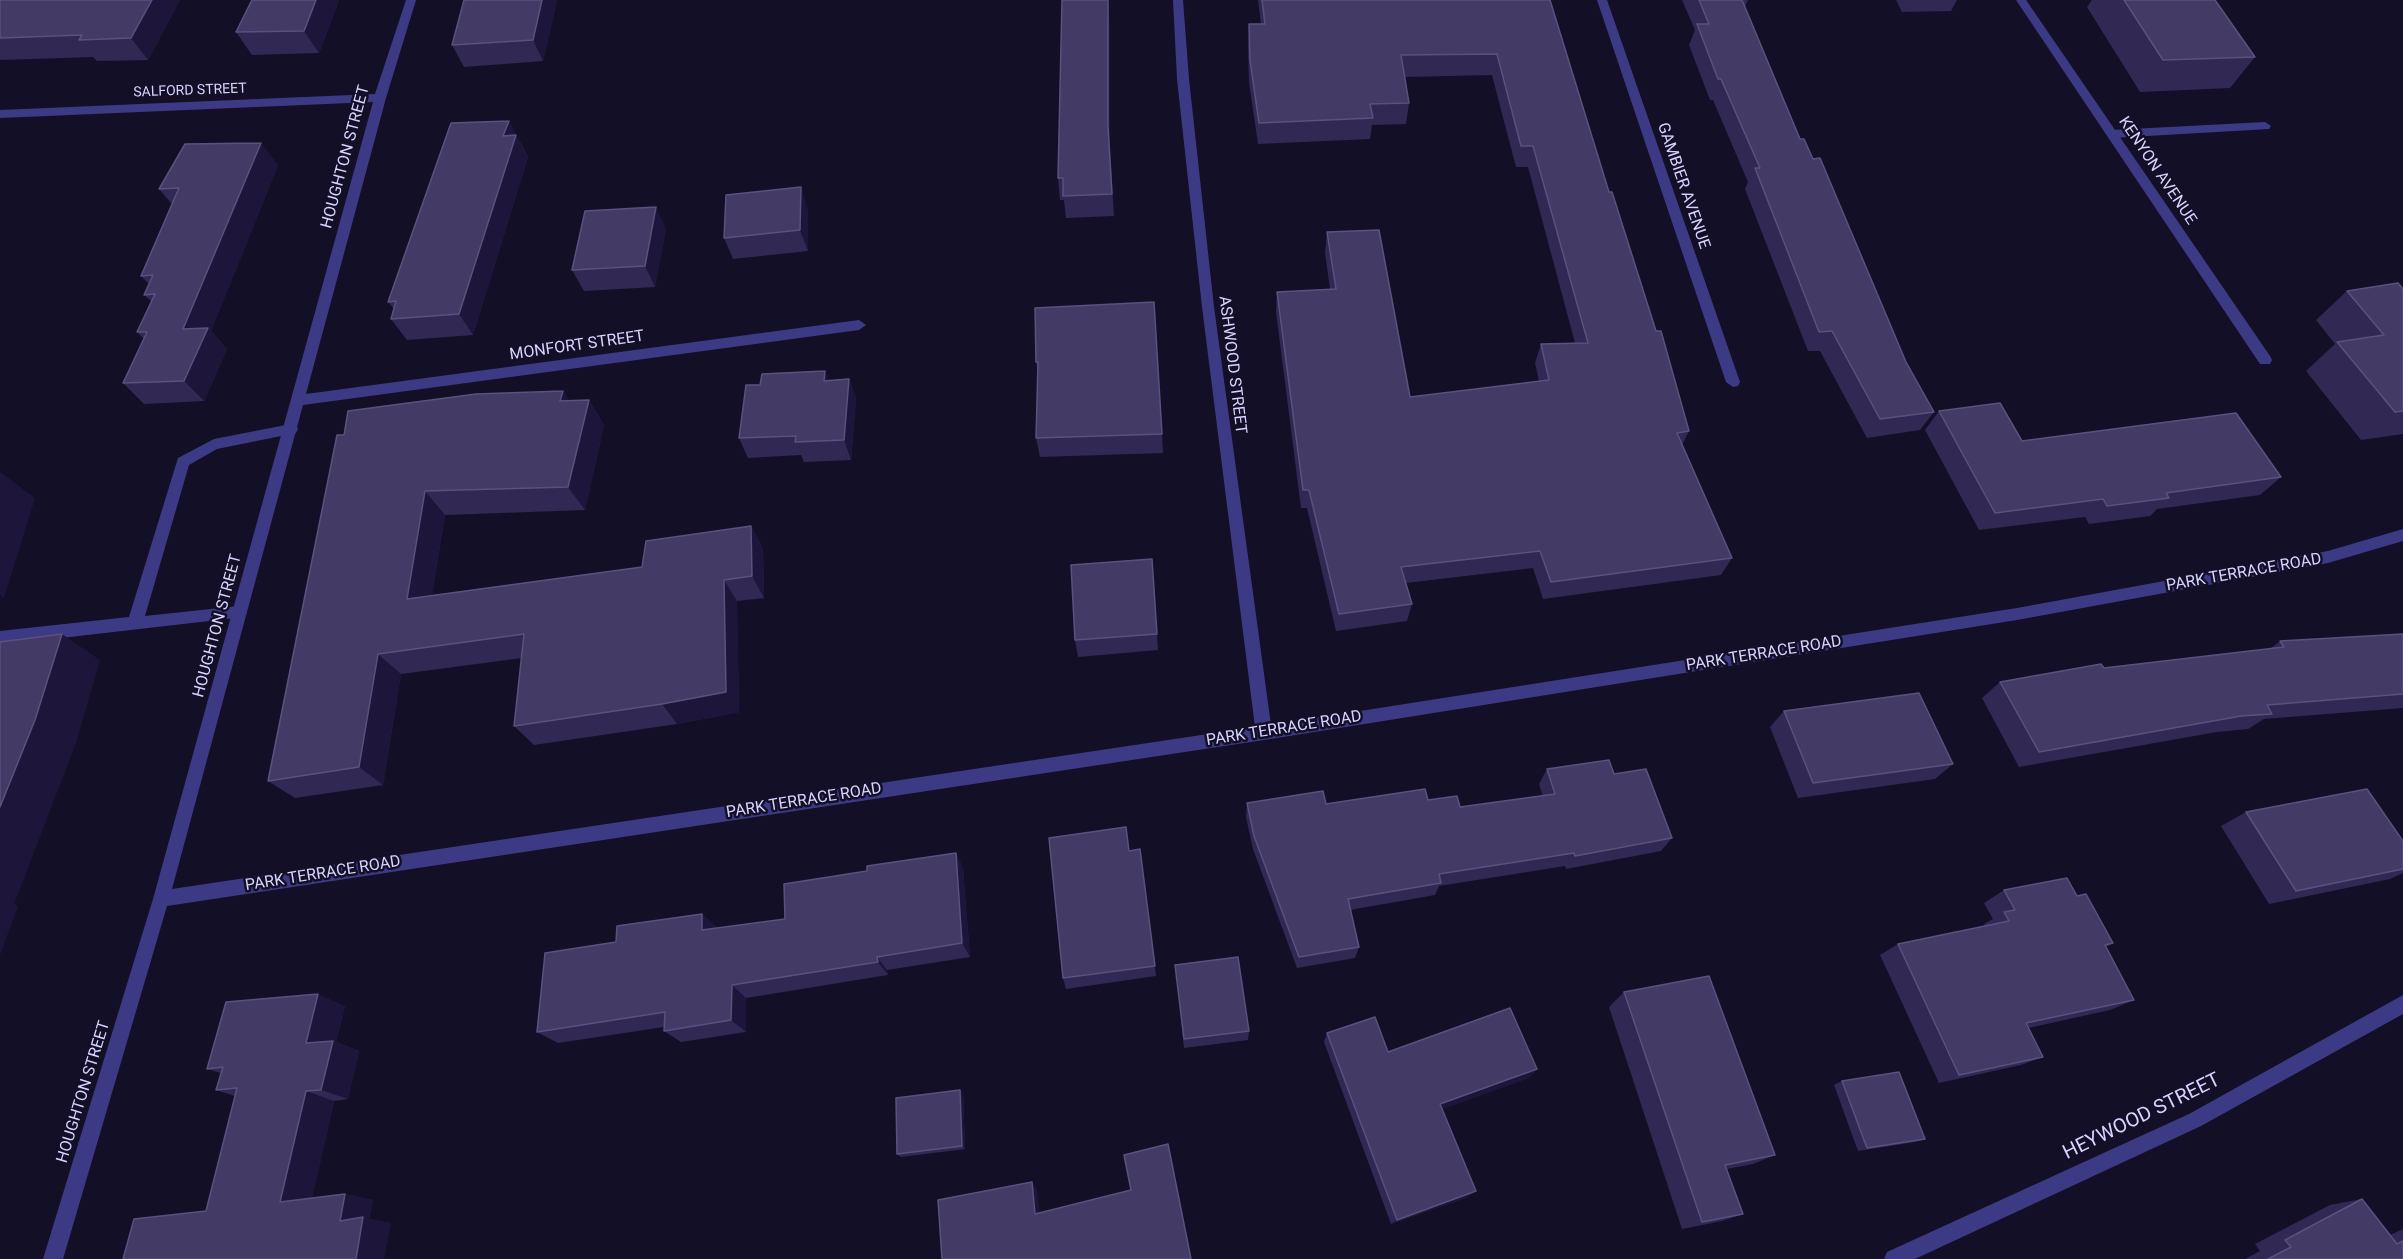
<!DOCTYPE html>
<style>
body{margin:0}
canvas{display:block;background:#130f26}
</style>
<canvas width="2403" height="1259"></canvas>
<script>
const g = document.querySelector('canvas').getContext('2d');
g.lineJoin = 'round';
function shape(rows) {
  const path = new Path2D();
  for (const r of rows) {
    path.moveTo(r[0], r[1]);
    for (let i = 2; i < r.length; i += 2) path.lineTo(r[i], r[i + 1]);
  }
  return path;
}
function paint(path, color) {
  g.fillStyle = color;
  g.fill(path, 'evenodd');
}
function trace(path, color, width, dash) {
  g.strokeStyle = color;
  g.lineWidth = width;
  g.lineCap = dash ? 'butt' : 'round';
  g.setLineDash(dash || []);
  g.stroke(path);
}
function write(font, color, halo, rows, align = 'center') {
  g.font = font + ' Roboto,sans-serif';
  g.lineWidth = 5;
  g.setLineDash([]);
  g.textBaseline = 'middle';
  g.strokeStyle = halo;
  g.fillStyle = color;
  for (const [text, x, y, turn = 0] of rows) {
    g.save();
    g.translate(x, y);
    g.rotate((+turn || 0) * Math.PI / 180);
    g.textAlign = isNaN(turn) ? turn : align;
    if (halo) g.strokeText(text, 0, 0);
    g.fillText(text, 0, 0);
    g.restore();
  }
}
const service = shape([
 [2265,122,2271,126,2269,129,2112,138,2106,134,2112,130,2265,122],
 [291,424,296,425,298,429,296,433,217,449,189,465,145,616,239,606,244,607,246,612,244,617,0,645,0,631,129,617,178,458,214,439,291,424]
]);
const minor = shape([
 [406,0,416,0,386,98,306,394,859,320,866,325,859,330,303,405,172,889,1255,727,1202,307,1177,79,1173,0,1183,0,1189,79,1214,307,1271,725,2017,608,2328,551,2403,529,2403,541,2328,563,2017,620,1264,740,167,906,63,1259,43,1259,153,899,373,102,0,118,0,110,375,94,406,0],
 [1597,0,1607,0,1740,382,1738,386,1733,387,1726,382,1597,0],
 [2016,0,2026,0,2270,356,2272,360,2270,364,2260,364,2016,0]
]);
const tertiary = shape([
 [2403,995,2403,1014,2201,1126,1915,1259,1884,1259,1887,1252,2189,1114,2403,995]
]);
const wall = shape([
 [0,0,180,0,148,60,97,61,93,57,0,60],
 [252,0,339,0,319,53,252,55,236,32],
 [557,0,543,61,464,67,452,45],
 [1258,0,1550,0,1609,192,1689,431,1682,445,1732,558,1721,575,1543,599,1533,568,1406,583,1412,604,1407,621,1336,631,1307,508,1301,508,1276,312,1277,292,1330,289,1325,253,1327,232,1410,397,1539,381,1535,363,1541,344,1575,343,1528,167,1516,167,1492,75,1405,77,1409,103,1406,124,1372,125,1370,139,1258,144,1249,82,1248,46,1249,24,1261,24],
 [1682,0,1748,0,1745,7,1800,139,1906,362,1934,412,1920,430,1867,438,1820,351,1808,351,1745,189,1748,182,1713,100,1710,100,1689,45,1695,30],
 [1896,0,1957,0,1951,11,1902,12],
 [2092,0,2215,0,2255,57,2230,88,2140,92,2087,7],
 [1110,27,1110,149,1114,216,1066,218,1064,200,1060,200,1058,178],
 [521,143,528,157,473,335,407,340,391,319,394,309,388,302],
 [278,165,211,331,227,349,204,401,144,404,123,383,144,339,137,332,152,302,144,295,149,284,141,276,172,204,159,189],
 [808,209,808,251,733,259,724,238],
 [666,229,655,287,584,291,572,270],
 [2403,289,2403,434,2361,440,2306,371,2335,344,2316,320,2347,291],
 [1035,308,1162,434,1163,453,1040,457,1036,438,1038,372,1036,362],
 [849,379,856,399,851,460,804,462,801,455,748,458,739,438,828,380],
 [563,391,569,401,589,400,604,425,585,510,445,515,432,595,642,567,751,526,763,549,764,598,737,601,739,712,677,724,534,745,514,726,522,658,401,674,383,785,295,798,268,781,344,435],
 [1939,411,2022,441,2281,477,2260,495,2157,509,2150,516,2089,524,2085,517,1979,530,1925,430],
 [1152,559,1158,650,1078,657,1075,640],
 [2403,634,2403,708,2264,719,2248,729,2217,732,2019,767,1982,698,2000,682,2104,668,2270,649,2280,641],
 [1784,711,1953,764,1935,779,1798,798,1770,727],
 [1547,769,1614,774,1672,838,1661,851,1566,869,1565,866,1439,886,1435,895,1350,910,1359,947,1355,958,1297,968,1253,849,1246,817,1247,803,1326,804,1428,800,1460,807,1543,796,1539,784],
 [2246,812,2403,841,2403,873,2390,879,2269,904,2221,826],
 [1140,849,1156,976,1066,989,1063,978,1129,851],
 [956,853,963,869,970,957,887,970,888,975,746,998,746,1032,681,1042,664,1031,664,1027,558,1043,537,1032,702,914,717,928,785,919,867,871],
 [2004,890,2077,896,2113,943,2106,947,2134,1000,2110,1010,2028,1028,2043,1057,2021,1065,1939,1083,1880,955,1898,944,1985,926,1984,924,1993,919,1984,903],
 [1175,965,1249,1031,1248,1040,1184,1048],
 [1624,992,1775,1155,1753,1164,1727,1169,1743,1214,1722,1221,1682,1229,1609,1007],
 [345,1006,336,1042,359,1051,348,1099,334,1101,312,1198,345,1194,373,1200,369,1219,391,1223,206,1211,235,1096,216,1090,221,1073,207,1069],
 [1327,1033,1388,1052,1537,1069,1528,1078,1442,1109,1468,1197,1391,1224,1324,1042],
 [1842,1081,1925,1139,1915,1142,1858,1151,1834,1085],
 [960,1090,963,1094,965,1149,901,1157,897,1154],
 [2362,1199,2390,1235,2403,1229,2403,1259,2245,1259,2260,1251,2255,1244,2330,1205]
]);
const shadedWall = shape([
 [152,0,180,0,148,60,131,38],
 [316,0,339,0,319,53,304,31],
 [542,0,557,0,543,61,533,40],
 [1108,4,1110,27,1110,149,1114,216,1108,126],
 [509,121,528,157,473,335,459,314,503,136],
 [261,143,278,165,211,331,227,349,204,401,184,381,183,329],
 [801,187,808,209,808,251,800,230],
 [656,207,666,229,655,287,645,266],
 [825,371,832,391,824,381],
 [849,379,856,399,851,460,844,440],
 [563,391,578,415,560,401],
 [589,400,604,425,585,510,568,487],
 [0,472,35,498,4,598,0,595],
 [425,491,445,515,428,620,407,599],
 [751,526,763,549,764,598,752,576],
 [724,580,737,601,739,712,677,724,662,704],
 [62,634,100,660,76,743,14,904,18,906,0,955,0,807],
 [378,654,401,674,383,785,359,767],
 [956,853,963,869,970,957,962,943],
 [702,914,717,928,702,930],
 [877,957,887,970,888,975,878,962],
 [732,985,746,998,746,1032,731,1020],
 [318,994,345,1006,336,1042,359,1051,348,1099,321,1090,306,1043],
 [1537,1069,1528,1078,1434,1112,1440,1104],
 [960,1090,963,1094,965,1149,962,1146],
 [306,1091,334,1101,310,1208,280,1202],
 [1032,1182,1037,1190,1041,1220,1035,1214],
 [1476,1191,1468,1197,1391,1224,1397,1220],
 [345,1194,373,1200,369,1219,391,1223,384,1259,356,1259,340,1221]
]);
const building = shape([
 [0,0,152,0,131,38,79,40,82,35,0,38,0,0],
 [252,0,316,0,304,31,236,32,252,0],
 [464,0,542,0,533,40,452,45,464,0],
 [1062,0,1108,0,1108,126,1112,194,1063,196,1063,178,1058,178,1062,0],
 [1262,0,1550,0,1609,192,1612,192,1656,331,1661,331,1689,431,1677,433,1732,558,1551,582,1540,551,1401,567,1412,604,1339,614,1309,490,1303,490,1277,292,1336,289,1327,232,1379,230,1410,397,1549,380,1541,344,1588,343,1533,146,1521,146,1497,54,1401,55,1409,103,1370,104,1373,118,1259,123,1250,60,1249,24,1265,24,1262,0],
 [1699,0,1742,0,1800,139,1804,139,1813,159,1820,158,1906,362,1934,412,1880,419,1832,331,1819,332,1755,168,1760,168,1721,79,1718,79,1697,24,1709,24,1699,0],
 [2124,0,2215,0,2255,57,2163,60,2124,0],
 [509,121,503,136,516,135,459,314,391,319,396,301,388,302,451,123,509,121],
 [261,143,183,329,208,328,184,381,123,383,147,332,137,332,155,294,144,295,153,275,141,276,179,188,159,189,185,144,261,143],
 [801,187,800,230,724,238,726,195,801,187],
 [656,207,645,266,572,270,585,211,656,207],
 [2398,283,2403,289,2403,411,2395,412,2337,342,2384,335,2347,291,2398,283],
 [1154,302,1162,434,1036,438,1038,362,1036,362,1035,308,1154,302],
 [825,371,824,381,849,379,844,440,795,442,796,436,739,438,746,385,760,385,762,374,825,371],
 [563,391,560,401,589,400,568,487,425,491,407,599,642,567,646,541,751,526,752,576,724,580,726,692,662,704,514,726,524,634,378,654,359,767,268,781,337,435,344,435,348,411,476,394,563,391],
 [2000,403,2022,441,2236,413,2281,477,2166,493,2169,498,2107,506,2103,499,1995,513,1939,411,2000,403],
 [1152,559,1157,634,1075,640,1071,565,1152,559],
 [62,634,35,720,0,807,0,642,62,634],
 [2403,634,2403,694,2267,705,2272,714,2241,716,2039,752,2000,682,2101,664,2104,668,2284,647,2280,641,2403,634],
 [1919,693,1953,764,1813,783,1784,711,1919,693],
 [1609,760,1614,774,1646,769,1672,838,1575,856,1574,853,1439,874,1441,883,1348,899,1359,947,1299,957,1254,836,1247,803,1323,791,1326,804,1425,789,1428,800,1457,796,1460,807,1555,794,1547,769,1609,760],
 [2367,789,2403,841,2403,869,2296,891,2246,812,2367,789],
 [1126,827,1129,851,1140,849,1155,966,1063,978,1049,838,1126,827],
 [956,853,962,943,877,957,878,962,732,985,731,1020,664,1031,665,1012,537,1032,545,953,616,942,617,926,702,914,702,930,785,919,784,884,867,871,867,866,956,853],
 [2067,878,2077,896,2086,894,2113,943,2105,945,2134,1000,2026,1023,2043,1057,1959,1075,1898,944,2009,921,2004,912,2015,910,2004,890,2067,878],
 [1238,957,1249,1031,1184,1039,1175,965,1238,957],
 [1709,976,1775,1155,1725,1165,1743,1214,1702,1222,1624,992,1709,976],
 [318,994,306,1043,333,1041,321,1090,306,1091,280,1202,345,1194,340,1221,363,1217,356,1259,123,1259,134,1219,206,1211,237,1088,216,1090,223,1067,207,1069,226,1002,318,994],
 [1510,1008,1537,1069,1440,1104,1476,1191,1397,1220,1327,1033,1375,1017,1388,1052,1510,1008],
 [1899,1072,1925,1139,1867,1148,1842,1081,1899,1072],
 [960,1090,962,1146,897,1154,896,1098,960,1090],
 [1168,1144,1191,1259,942,1259,938,1200,1032,1182,1035,1214,1131,1190,1124,1155,1168,1144],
 [2362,1199,2397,1244,2403,1241,2403,1259,2268,1259,2291,1247,2285,1240,2362,1199]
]);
const farStreetnames = [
 ["SALFORD STREET",190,91,-2]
];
const streetNames = [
 ["HOUGHTON STREET",346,157,-75],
 ["KENYON AVENUE",2157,171,56],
 ["GAMBIER AVENUE",1683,186,71],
 ["MONFORT STREET",577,346,-8],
 ["ASHWOOD STREET",1232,365,83],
 ["PARK TERRACE ROAD",2244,573,-10],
 ["HOUGHTON STREET",218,626,-75],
 ["PARK TERRACE ROAD",1764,654,-9],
 ["PARK TERRACE ROAD",1284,729,-9],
 ["PARK TERRACE ROAD",804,801,-9],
 ["PARK TERRACE ROAD",323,874,-9],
 ["HOUGHTON STREET",84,1092,-73]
];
const nearStreetnames = [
 ["HEYWOOD STREET",2142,1117,-26]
];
paint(service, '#3d3a85');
paint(minor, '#3d3a85');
paint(tertiary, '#3d3a85');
paint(wall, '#312854');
paint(shadedWall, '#1d163a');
paint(building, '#433a66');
trace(building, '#5a527e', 1.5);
write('14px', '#d9d4ff', '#130f26', farStreetnames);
write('16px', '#d9d4ff', '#130f26', streetNames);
write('20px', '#d9d4ff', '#130f26', nearStreetnames);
</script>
